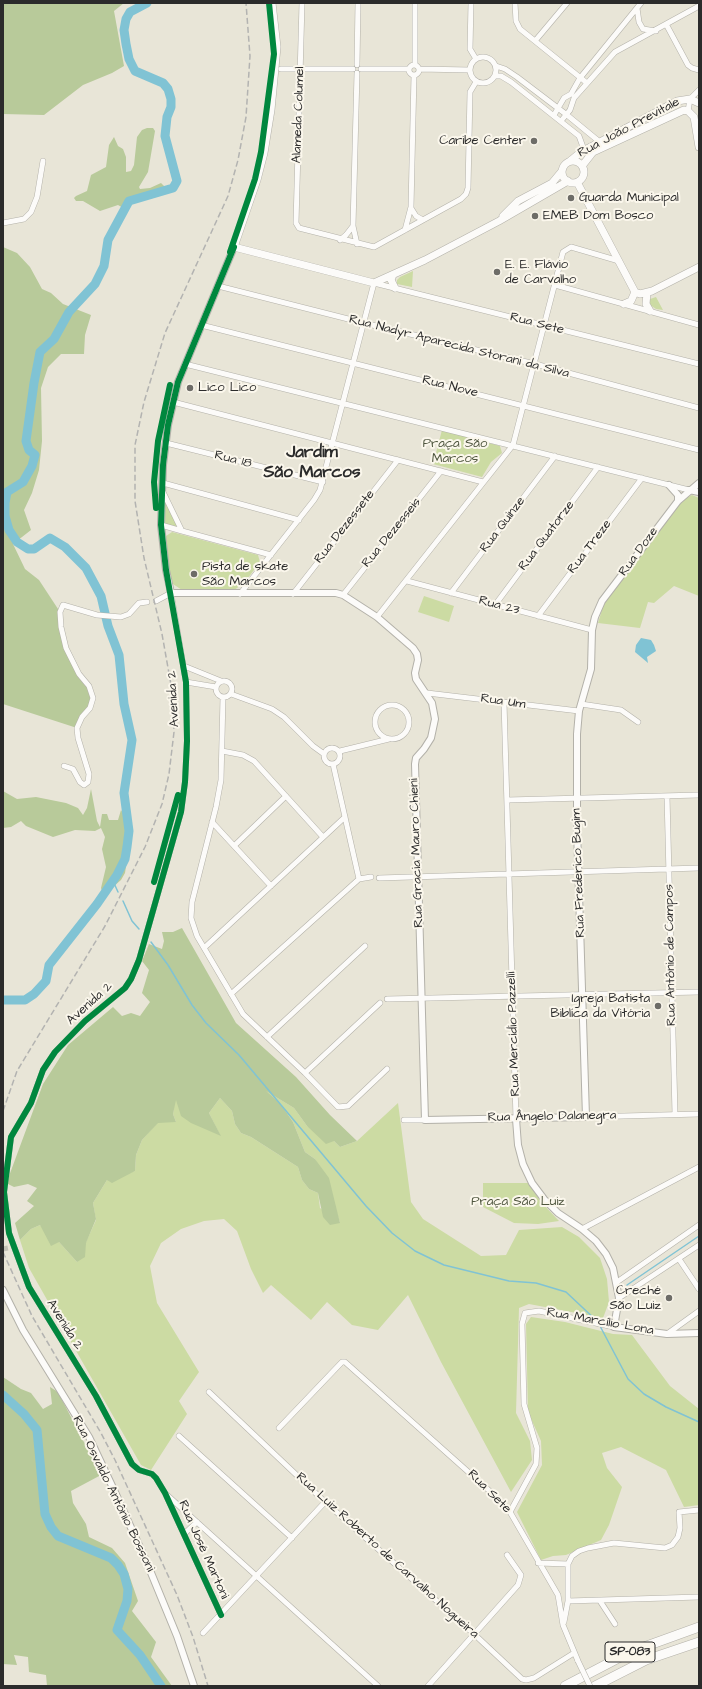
<!DOCTYPE html>
<meta charset="utf-8">
<style>
body{margin:0}
#map{position:relative;width:702px;height:1689px;overflow:hidden;background:#e8e5d7;font-family:"Architects Daughter",sans-serif}
canvas{display:block}
.frame{position:absolute;inset:0;border:4px solid #2b2b2b;pointer-events:none}
</style>
<div id="map">
<canvas width="702" height="1689"></canvas>
<div class="frame"></div>
</div>
<script>
const g = document.querySelector('canvas').getContext('2d');
g.lineJoin = 'round';
function paint(path, color) {
  g.fillStyle = color;
  g.fill(path, 'evenodd');
}
function shape(rows) {
  const path = new Path2D();
  for (const r of rows) {
    if (r.length === 3) {
      path.moveTo(r[0] + r[2], r[1]);
      path.arc(r[0], r[1], r[2], 0, 2 * Math.PI);
      continue;
    }
    path.moveTo(r[0], r[1]);
    for (let i = 2; i < r.length; i += 2) path.lineTo(r[i], r[i + 1]);
  }
  return path;
}
function trace(path, color, width, dash) {
  g.strokeStyle = color;
  g.lineWidth = width;
  g.lineCap = dash ? 'butt' : 'round';
  g.setLineDash(dash || []);
  g.stroke(path);
}
function write(font, color, halo, rows, align = 'center') {
  g.font = font + ' "Architects Daughter",sans-serif';
  g.lineWidth = 4;
  g.setLineDash([]);
  g.textBaseline = 'middle';
  g.strokeStyle = halo;
  g.fillStyle = color;
  for (const [text, x, y, turn = 0] of rows) {
    g.save();
    g.translate(x, y);
    g.rotate((+turn || 0) * Math.PI / 180);
    g.textAlign = isNaN(turn) ? turn : align;
    if (halo) g.strokeText(text, 0, 0);
    g.fillText(text, 0, 0);
    g.restore();
  }
}
const green = shape([
 [413,271,412,287,397,284,397,280,400,277],
 [656,297,663,310,656,309,650,305,650,299],
 [442,430,500,446,502,453,491,462,482,477,433,464],
 [692,495,699,498,699,596,674,586,654,603,648,602,640,628,598,623,604,603,683,500],
 [164,499,178,527,165,524,163,521],
 [172,532,258,555,260,562,245,582,233,591,188,591,182,590,173,584,171,579,165,541,166,536],
 [424,596,454,606,449,622,418,612],
 [263,1089,294,1108,307,1126,334,1141,340,1147,357,1141,398,1103,411,1202,423,1219,481,1256,506,1255,519,1230,562,1227,579,1237,600,1258,607,1279,609,1302,603,1318,529,1304,519,1308,516,1413,530,1441,532,1460,511,1492,441,1362,408,1295,378,1330,352,1325,327,1302,311,1320,271,1285,263,1293,251,1269,237,1231,224,1219,204,1221,181,1229,161,1243,150,1266,157,1303,199,1372,179,1401,187,1414,151,1470,141,1465,29,1268,20,1240,31,1229,40,1225,59,1242,77,1262,96,1220,93,1203,107,1180,135,1171,136,1155,142,1140,158,1122,176,1122,173,1114,175,1099,220,1135,209,1113,220,1098,232,1111,235,1124,241,1133,251,1137,298,1167,302,1180,309,1189,318,1193,320,1208,340,1223,334,1204,315,1159,305,1152,293,1122,280,1103],
 [483,1183,529,1183,541,1202,559,1221,538,1224,514,1223,483,1207],
 [531,1317,565,1322,613,1334,632,1335,670,1386,699,1409,699,1505,684,1507,666,1470,621,1447,602,1453,607,1468,622,1487,609,1525,601,1540,566,1555,553,1556,541,1560,517,1512,542,1465,541,1441,528,1412,526,1324]
]);
const forest = shape([
 [3,3,124,3,114,11,124,66,112,73,83,85,44,115,3,114],
 [147,128,153,128,155,131,148,172,139,187,140,189,150,188,161,183,165,187,161,191,142,198,125,209,118,205,100,211,83,201,76,201,74,198,76,196,87,191,91,175,106,167,109,145,114,137,118,146,123,149,126,157,126,172,131,171,134,165,137,137,142,130],
 [3,247,17,253,30,267,42,289,51,293,63,304,91,315,85,335,84,354,61,354,48,367,41,388,42,441,39,470,32,493,24,510,31,530,13,544,25,569,39,580,60,612,66,648,79,674,89,686,93,698,77,728,3,704],
 [91,789,97,821,100,827,102,814,107,814,109,820,118,820,121,810,126,818,131,834,125,873,121,880,106,893,102,891,101,888,106,867,102,849,105,837,101,828,95,831,75,830,53,837,26,826,21,821,11,827,3,828,3,791,17,799,36,797,66,803,78,808,83,815,87,808],
 [182,928,236,1023,296,1077,330,1115,357,1141,340,1147,334,1141,326,1144,307,1126,294,1108,266,1091,280,1103,293,1122,305,1152,315,1159,329,1178,340,1223,330,1225,323,1217,318,1193,309,1189,302,1180,298,1167,251,1137,241,1133,235,1124,232,1111,220,1098,209,1113,221,1136,191,1123,181,1116,176,1100,173,1114,176,1122,158,1123,142,1140,136,1155,135,1171,112,1183,107,1180,93,1203,96,1219,86,1243,85,1257,77,1262,59,1242,51,1246,40,1225,31,1229,20,1240,15,1223,34,1206,27,1201,37,1188,28,1184,14,1187,8,1184,9,1176,43,1084,68,1045,113,1007,122,1016,131,1013,140,1016,150,1002,142,993,149,970,142,961,149,944,162,949,164,941,162,932,173,932],
 [3,1377,21,1389,31,1393,43,1409,52,1404,50,1387,58,1392,101,1475,71,1491,73,1503,86,1524,89,1537,112,1548,125,1563,138,1601,132,1611,156,1642,151,1657,172,1686,47,1686,46,1675,29,1672,28,1657,14,1655,17,1665,3,1664]
]);
const water = shape([
 [641,638,651,640,654,645,656,651,647,657,648,663,635,652,636,645]
]);
const stream = shape([
 [113,881,118,892],
 [123,901,132,921,139,929],
 [151,942,168,965,192,1005,206,1023,239,1055,366,1206,392,1233,415,1251,444,1265,509,1281,536,1283,566,1292,598,1322],
 [627,1285,699,1236],
 [600,1326,628,1379,644,1394,666,1407,699,1422]
]);
const river = shape([
 [3,1000,25,1000,34,994,46,981,49,965,97,904,117,875,125,859,127,847,129,831,124,793,132,740,124,704,119,655,108,626,101,596,86,568,65,547,50,538,34,549,28,549,17,542,9,530,5,516,5,503,7,492,23,482,32,466,35,455,29,450,26,441,34,383,40,352,54,339,69,312,95,284,104,266,108,240,129,201,173,188,177,181,165,136,167,117,171,107,171,99,168,89,163,83,135,71,129,59,126,44,124,30,126,19,130,12,147,3],
 [3,1395,24,1414,37,1430,45,1514,51,1527,58,1536,111,1558,118,1565,124,1574,128,1589,127,1601,117,1630,140,1655,161,1686]
]);
const minorTunnel = shape([
 [3,1249,8,1248]
]);
const minor = shape([
 [302,3,296,223,299,228,374,247,461,199,466,194,468,188,470,92,476,82],
 [471,3,470,49,476,59],
 [515,3,516,21,520,29,587,83],
 [637,8,639,22,643,29,656,31],
 [666,24,688,65,692,68,699,70],
 [535,41,567,3],
 [483,70,13],
 [357,65,358,3],
 [415,65,415,3],
 [414,70,5],
 [496,66,505,69,517,77,567,115,601,143],
 [281,69,353,69],
 [361,69,409,69],
 [419,69,470,70],
 [357,73,353,226,357,244],
 [495,76,501,76,511,82,579,136,583,147,581,152],
 [688,111,690,99,699,90],
 [554,115,564,98,571,94,580,78,641,3],
 [561,121,570,110,574,98,615,52,699,6],
 [411,208,416,216,423,220],
 [3,223,24,219,31,212,37,197,43,161],
 [405,230,411,207,414,75],
 [340,240,346,235,353,226],
 [555,285,699,325],
 [218,286,364,323,535,364,699,408],
 [201,325,699,450],
 [185,364,689,490],
 [173,402,483,482],
 [166,443,323,482],
 [163,483,299,520],
 [161,525,182,531,163,492],
 [182,531,271,555],
 [407,581,592,630],
 [451,593,555,456],
 [240,594,314,500,320,490,374,283,699,364],
 [293,594,398,460],
 [343,595,441,471],
 [156,601,171,593,186,682,187,741,185,782,181,812,139,960,131,979,125,988,85,1021,55,1052,43,1070,31,1103,11,1137,4,1192,9,1233,29,1287,96,1396,132,1464,139,1470,152,1474,156,1478,165,1493,221,1615],
 [495,605,598,467],
 [538,616,642,478],
 [377,617,513,445,563,252,571,247,619,261],
 [184,666,221,681],
 [224,689,8],
 [186,682,216,687],
 [427,693,579,711],
 [231,694,272,709,284,717,313,746,324,754],
 [223,697,221,780,216,807,192,902,191,918,197,936,243,1014,305,1073,338,1107,348,1106,387,1069],
 [504,702,516,1119],
 [581,704,621,710,638,722],
 [392,722,17],
 [332,756,8],
 [222,751,243,755,254,761,323,837],
 [340,751,389,739],
 [333,764,359,879],
 [64,766,73,769,80,782,84,785,88,782,89,774,78,738,77,728,82,717,90,708,93,698,89,686,79,674,66,648,61,627,60,612,63,605,97,615,121,617,129,614,139,603,147,602],
 [667,796,675,1114],
 [507,800,699,795],
 [212,822,271,886],
 [234,846,286,796],
 [379,878,699,868],
 [204,948,345,817],
 [231,994,359,879,371,877],
 [387,999,699,992],
 [267,1037,365,946],
 [305,1073,380,1003],
 [586,1117,699,1114],
 [404,1120,425,1120],
 [582,1229,699,1167],
 [679,1259,699,1289],
 [617,1282,699,1225],
 [619,1298,699,1245],
 [667,1334,699,1311],
 [209,1392,325,1502,474,1634,522,1679,526,1680,534,1678,574,1653],
 [279,1428,342,1362,345,1362,493,1494,510,1512,558,1595,563,1625,578,1661],
 [179,1436,292,1538],
 [167,1495,378,1686],
 [510,1512,536,1464,537,1448,524,1404,522,1324,525,1313,539,1311,614,1327],
 [184,1534,197,1522],
 [538,1563,568,1564,572,1556,579,1551,588,1548,614,1543,665,1548,672,1545,678,1537,680,1528,679,1512,699,1510],
 [568,1601,699,1597],
 [600,1601,615,1624],
 [564,1622,568,1601,568,1564],
 [203,1633,325,1502],
 [428,1686,518,1585,521,1575,507,1555]
]);
const tertiary = shape([
 [234,247,178,382,168,425,163,465,161,525,166,570,171,593,336,593,343,595,377,617,413,648,417,654,418,660,415,673,416,679,432,703,435,719,431,738,424,749,416,758,415,764,425,1120,586,1117,577,829,577,734,579,711,591,669,592,630,595,617,602,601,678,501,699,483],
 [669,485,678,495,678,501],
 [689,490,699,492],
 [516,1119,518,1145,523,1164,532,1183,544,1199,558,1213,582,1229,596,1241,606,1254,613,1268,619,1298,614,1327,667,1334,699,1333],
 [3,1290,23,1330,89,1437,114,1490,147,1563,177,1636,194,1686]
]);
const secondary = shape([
 [272,3,277,47,271,110,264,153,257,180,234,247,374,283,425,260,499,221,568,181],
 [570,161,581,152,677,101,690,99,699,103],
 [573,172,11],
 [582,166,593,152,684,110,688,111,694,117,699,147],
 [577,182,635,292,640,294,652,291,699,267],
 [503,216,518,201,552,183,562,171],
 [393,275,391,280,395,288],
 [647,293,646,304,650,311],
 [624,304,631,301,635,292]
]);
const motorway = shape([
 [565,1686,630,1652,699,1627],
 [595,1686,646,1660,699,1642]
]);
const rail = shape([
 [3,1111,17,1071,105,926,145,847,162,804,169,774,174,732,173,696,162,634,144,558,135,501,135,445,144,402,165,333,228,196,238,160,246,117,250,56,246,3],
 [3,1252,32,1316,101,1433,115,1460,177,1595,193,1637,208,1686]
]);
const minorBridge = shape([
 [578,1661,590,1686]
]);
const cycleway = shape([
 [230,252,255,179,261,152,274,54,269,3],
 [156,508,154,482,158,441,170,385],
 [154,882,178,795],
 [221,1615,165,1493,156,1478,152,1474,139,1470,132,1464,96,1396,29,1287,9,1233,4,1192,11,1137,31,1103,43,1070,55,1052,85,1021,125,988,131,979,139,960,181,812,185,782,187,741,186,682,166,570,161,525,163,465,168,425,178,382,234,247]
]);
const markers = [
 [534,141,4,"#6d6c67"],
 [571,198,4,"#6d6c67"],
 [535,216,4,"#6d6c67"],
 [497,272,4,"#6d6c67"],
 [190,388,4,"#6d6c67"],
 [194,574,4,"#6d6c67"],
 [658,1006,4,"#6d6c67"],
 [669,1298,4,"#6d6c67"]
];
const shields = [
 [630,1652,50]
];
const shieldNames = [
 ["SP-083",630,1652]
];
const streetNames = [
 ["Alameda Columel",299,115,-88],
 ["Rua João Previtale",629,128,-28],
 ["Rua Sete",537,324,14],
 ["Rua Nadyr Aparecida Storani da Silva",459,347,14],
 ["Rua Nove",450,387,14],
 ["Rua 18",233,460,14],
 ["Rua Quinze",503,525,-53],
 ["Rua Dezessete",345,527,-52],
 ["Rua Dezesseis",392,533,-51],
 ["Rua Quatorze",547,536,-53],
 ["Rua Treze",590,547,-53],
 ["Rua Doze",639,552,-54],
 ["Rua 23",499,606,15],
 ["Avenida 2",174,699,-93],
 ["Rua Um",503,702,8],
 ["Rua Gracia Mauro Chieni",417,853,-92],
 ["Rua Frederico Bugim",579,873,-92],
 ["Rua Antônio de Campos",671,955,-91],
 ["Avenida 2",90,1004,-42],
 ["Rua Mercídio Pazzelli",514,1034,-92],
 ["Rua Ângelo Dalanegra",552,1117,-1],
 ["Rua Marcílio Lona",600,1322,10],
 ["Avenida 2",64,1325,58],
 ["Rua Sete",489,1492,45],
 ["Rua Osvaldo Antônio Bossoni",113,1494,64],
 ["Rua José Martoni",203,1550,66],
 ["Rua Luiz Roberto de Carvalho Nogueira",387,1556,42]
];
const poiNames = [
 ["Caribe Center",526,141,"right"],
 ["Guarda Municipal",579,198],
 ["EMEB Dom Bosco",543,216],
 ["E. E. Flávio",505,265],
 ["de Carvalho",505,280],
 ["Lico Lico",198,388],
 ["Pista de skate",202,567],
 ["São Marcos",202,582],
 ["Igreja Batista",650,999,"right"],
 ["Biblíca da Vitória",650,1014,"right"],
 ["Creché",661,1291,"right"],
 ["São Luiz",661,1306,"right"]
];
const parkNames = [
 ["Praça São",455,444],
 ["Marcos",455,459],
 ["Praça São Luiz",518,1202]
];
const districtNames = [
 ["Jardim",312,453],
 ["São Marcos",312,473]
];
paint(green, '#ccdba3');
paint(forest, '#b8ca9a');
paint(water, '#80c3d4');
trace(stream, '#80c3d4', 1.5);
trace(river, '#80c3d4', 9);
trace(minorTunnel, '#c2c0b5', 5, [5, 2.5]);
trace(minor, '#b3b1a9', 6);
trace(tertiary, '#b3b1a9', 8);
trace(secondary, '#b3b1a9', 8);
trace(motorway, '#b3b1a9', 10);
trace(minor, '#fcfbf9', 5);
trace(tertiary, '#fcfbf9', 6);
trace(secondary, '#fcfbf9', 7);
trace(motorway, '#fcfbf9', 9);
trace(rail, '#b3b3b1', 1.5, [6, 3]);
trace(minorBridge, '#b3b1a9', 6, []);
trace(minorBridge, '#fcfbf9', 5);
trace(cycleway, '#00873e', 6);
for (const [x, y, r, color] of markers) {
  const dot = new Path2D();
  dot.arc(x, y, r, 0, 2 * Math.PI);
  g.fillStyle = color;
  g.fill(dot);
  trace(dot, '#fbf7ec', 1.5);
}
for (const [x, y, w] of shields) {
  const box = new Path2D();
  box.roundRect(x - w / 2, y - 10, w, 20, 3);
  g.fillStyle = '#fbf7ec';
  g.fill(box);
  trace(box, '#2b2b2b', 1);
}
write('bold 12px', '#2b2b2b', null, shieldNames);
write('13px', '#2b2b2b', '#fbf7ec', streetNames);
write('13px', '#2b2b2b', '#fbf7ec', poiNames, 'left');
write('13px', '#4e553e', '#fbf7ec', parkNames);
write('bold 17px', '#2b2b2b', '#fbf7ec', districtNames);
</script>
